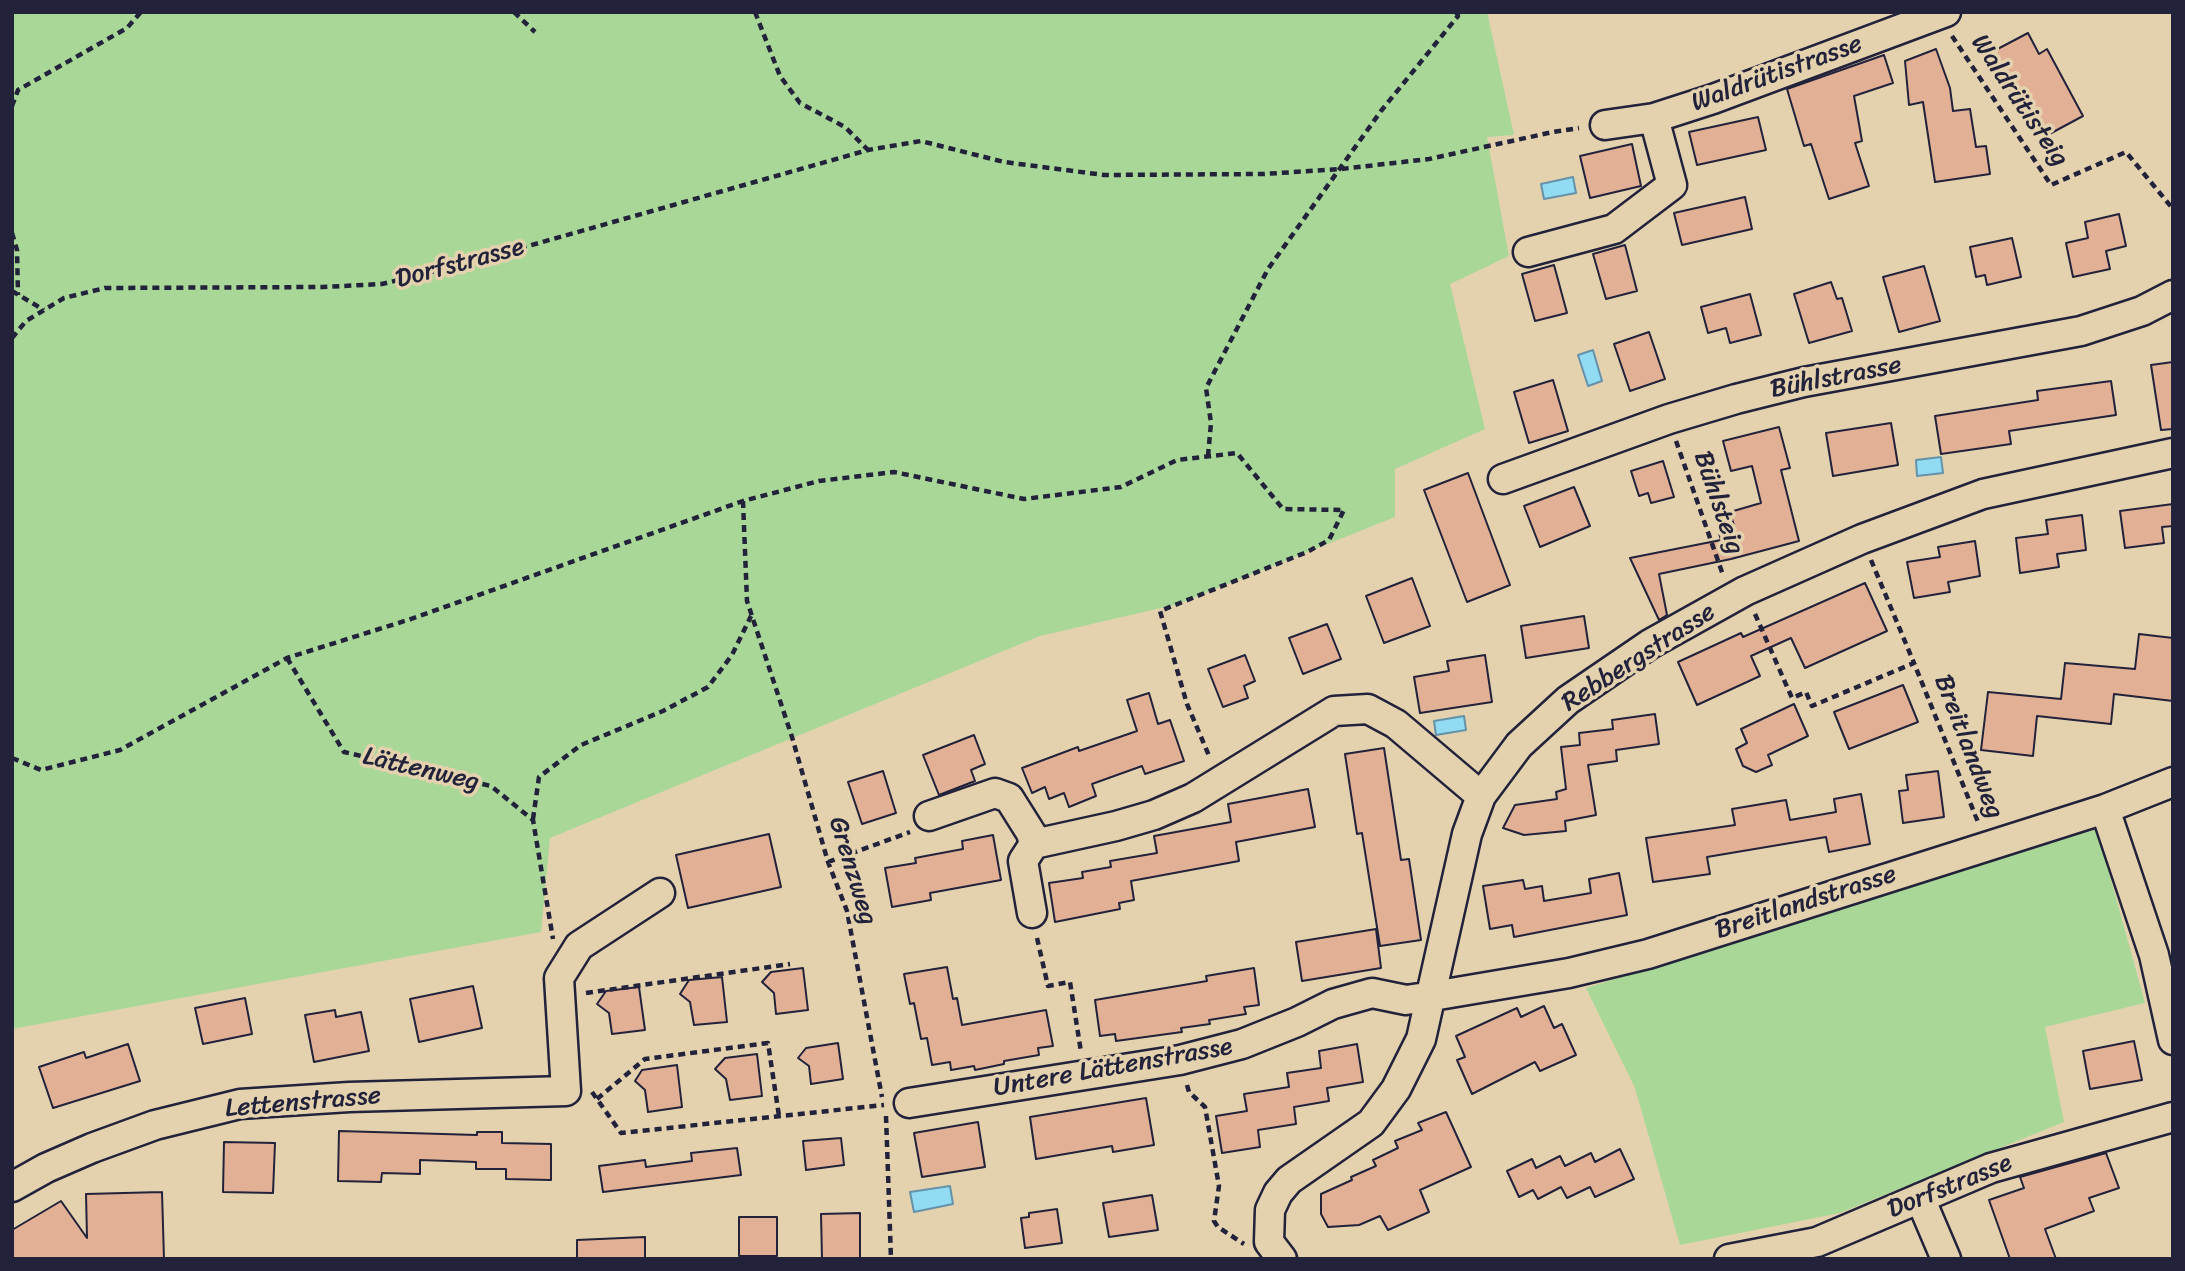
<!DOCTYPE html>
<meta charset="utf-8">
<style>
body{margin:0}
#map{position:relative;width:2185px;height:1271px;overflow:hidden;background:#e4d2af;font-family:Sriracha,sans-serif}
canvas{display:block}
.frame{position:absolute;inset:0;border:14px solid #22223b;pointer-events:none}
</style>
<div id="map">
<canvas width="2185" height="1271"></canvas>
<div class="frame"></div>
</div>
<script>
const g = document.querySelector('canvas').getContext('2d');
g.lineJoin = 'round';
function paint(path, color) {
  g.fillStyle = color;
  g.fill(path, 'evenodd');
}
function shape(rows) {
  const path = new Path2D();
  for (const r of rows) {
    path.moveTo(r[0], r[1]);
    for (let i = 2; i < r.length; i += 2) path.lineTo(r[i], r[i + 1]);
  }
  return path;
}
function trace(path, color, width, dash) {
  g.strokeStyle = color;
  g.lineWidth = width;
  g.lineCap = dash ? 'butt' : 'round';
  g.setLineDash(dash || []);
  g.stroke(path);
}
function write(font, color, halo, rows, align = 'center') {
  g.font = font + ' Sriracha,sans-serif';
  g.lineWidth = 7;
  g.setLineDash([]);
  g.textBaseline = 'middle';
  g.strokeStyle = halo;
  g.fillStyle = color;
  for (const [text, x, y, turn = 0] of rows) {
    g.save();
    g.translate(x, y);
    g.rotate((+turn || 0) * Math.PI / 180);
    g.textAlign = isNaN(turn) ? turn : align;
    if (halo) g.strokeText(text, 0, 0);
    g.fillText(text, 0, 0);
    g.restore();
  }
}
const green = shape([
 [12,12,1487,12,1514,135,1487,137,1509,256,1450,284,1485,429,1395,469,1395,517,1178,604,1040,636,550,838,541,932,12,1029],
 [2097,829,2145,1003,2045,1027,2064,1122,1840,1213,1680,1245,1635,1088,1586,988]
]);
const water = shape([
 [1573,177,1576,193,1544,199,1541,184,1573,177],
 [1593,350,1602,381,1588,386,1578,355,1593,350],
 [1941,457,1943,473,1917,476,1916,460,1941,457],
 [1464,716,1466,730,1436,735,1434,721,1464,716],
 [950,1186,953,1204,914,1212,910,1192,950,1186]
]);
const building = shape([
 [2028,33,2039,54,2047,49,2083,116,2044,137,2023,97,2016,101,1990,53,2028,33],
 [1936,49,1950,88,1953,111,1970,109,1976,147,1986,146,1990,174,1935,182,1923,102,1909,105,1905,61,1936,49],
 [1884,55,1893,83,1854,96,1862,141,1855,143,1869,186,1829,199,1811,144,1804,146,1787,89,1884,55],
 [1758,117,1766,150,1697,165,1689,132,1758,117],
 [1632,144,1641,186,1590,198,1580,156,1632,144],
 [1745,197,1752,229,1682,245,1674,213,1745,197],
 [2119,214,2126,246,2106,251,2110,269,2073,277,2066,243,2088,238,2085,222,2119,214],
 [2012,238,2021,277,1987,285,1985,275,1976,277,1970,247,2012,238],
 [1625,245,1637,291,1606,299,1593,254,1625,245],
 [1554,265,1567,313,1535,321,1522,274,1554,265],
 [1924,266,1940,321,1899,332,1883,277,1924,266],
 [1831,282,1837,299,1842,298,1852,331,1809,343,1794,294,1831,282],
 [1750,294,1761,335,1730,343,1726,328,1708,333,1701,307,1750,294],
 [1649,332,1665,379,1630,391,1614,344,1649,332],
 [2173,362,2173,429,2161,430,2151,365,2173,362],
 [1553,380,1568,431,1529,443,1514,392,1553,380],
 [2111,381,2116,415,2009,431,2011,444,1941,454,1935,416,2038,400,2037,391,2111,381],
 [1891,423,1898,465,1833,476,1826,433,1891,423],
 [1779,427,1790,468,1781,470,1799,541,1731,559,1659,574,1667,615,1659,620,1630,558,1721,540,1719,533,1735,529,1730,512,1761,503,1752,466,1731,471,1723,441,1779,427],
 [1663,461,1674,497,1651,503,1648,493,1639,496,1631,471,1663,461],
 [1468,473,1510,585,1467,602,1424,490,1468,473],
 [1574,487,1590,526,1540,547,1524,506,1574,487],
 [2173,504,2173,526,2162,527,2164,543,2125,548,2120,511,2173,504],
 [2082,515,2086,550,2057,554,2059,567,2020,573,2016,538,2048,534,2046,520,2082,515],
 [1975,541,1980,576,1948,582,1950,592,1914,598,1907,562,1940,557,1938,547,1975,541],
 [1412,578,1430,626,1384,643,1366,596,1412,578],
 [1865,583,1887,631,1805,668,1791,638,1751,656,1760,676,1697,705,1678,662,1741,633,1743,637,1865,583],
 [1584,616,1589,648,1526,658,1521,626,1584,616],
 [1327,624,1341,659,1303,674,1289,638,1327,624],
 [2139,634,2173,638,2173,701,2114,694,2111,724,2037,716,2033,756,1981,750,1988,692,2061,699,2065,663,2135,669,2139,634],
 [1245,655,1255,681,1244,686,1248,698,1223,707,1208,669,1245,655],
 [1485,655,1492,702,1420,713,1414,677,1449,671,1447,661,1485,655],
 [1903,685,1918,722,1849,749,1834,712,1903,685],
 [1149,693,1158,724,1170,720,1184,761,1145,774,1142,766,1092,784,1096,796,1069,807,1064,793,1049,799,1045,787,1032,793,1022,768,1078,747,1079,751,1137,731,1127,700,1149,693],
 [1794,704,1808,736,1768,755,1772,765,1756,772,1743,766,1736,749,1747,743,1741,729,1794,704],
 [1655,714,1659,744,1616,750,1617,761,1588,765,1596,815,1565,821,1566,831,1524,835,1503,828,1515,805,1557,799,1556,792,1566,789,1561,747,1580,745,1579,733,1613,729,1612,720,1655,714],
 [974,735,985,764,971,770,975,781,939,795,923,755,974,735],
 [1384,748,1401,860,1409,859,1421,940,1380,946,1362,833,1357,834,1345,754,1384,748],
 [883,771,896,813,862,824,848,782,883,771],
 [1938,771,1944,817,1903,823,1899,791,1908,790,1906,775,1938,771],
 [1308,789,1315,827,1236,842,1239,861,1131,881,1134,900,1119,903,1120,909,1055,922,1049,883,1083,878,1082,872,1111,867,1110,861,1157,853,1154,836,1231,822,1228,804,1308,789],
 [1861,794,1870,844,1829,852,1826,837,1707,857,1710,874,1653,882,1646,838,1735,825,1732,809,1786,800,1790,820,1836,812,1834,799,1861,794],
 [769,834,781,887,688,908,676,855,769,834],
 [993,835,1001,880,930,893,931,900,892,907,885,868,916,863,915,858,963,849,962,841,993,835],
 [1619,873,1627,915,1514,937,1512,925,1490,929,1483,886,1523,880,1525,889,1542,886,1544,901,1591,893,1589,879,1619,873],
 [1376,929,1381,968,1302,981,1296,942,1376,929],
 [947,967,953,999,957,998,962,1025,1046,1010,1053,1046,1038,1048,1039,1055,1004,1061,1004,1064,975,1070,974,1066,951,1070,950,1062,932,1065,927,1038,921,1039,914,1003,910,1004,904,974,947,967],
 [803,968,808,1010,776,1014,774,993,762,982,771,972,803,968],
 [1254,968,1259,1005,1244,1007,1246,1014,1209,1020,1210,1024,1181,1028,1182,1032,1116,1041,1115,1034,1100,1036,1095,1000,1207,981,1206,976,1254,968],
 [722,977,727,1022,694,1025,690,1002,680,994,689,980,722,977],
 [473,986,482,1028,419,1042,410,999,473,986],
 [639,987,645,1030,612,1034,609,1013,597,1004,606,991,639,987],
 [245,998,252,1034,203,1044,195,1008,245,998],
 [1544,1006,1554,1028,1562,1024,1576,1055,1540,1071,1535,1062,1472,1094,1457,1060,1465,1057,1456,1036,1517,1008,1521,1017,1544,1006],
 [335,1010,336,1017,361,1012,369,1051,314,1062,305,1015,335,1010],
 [2134,1041,2142,1080,2090,1089,2083,1051,2134,1041],
 [838,1043,843,1079,811,1084,809,1066,798,1058,806,1048,838,1043],
 [128,1044,140,1081,53,1108,39,1067,84,1052,86,1058,128,1044],
 [1357,1044,1363,1082,1327,1088,1329,1101,1294,1107,1296,1124,1258,1130,1260,1147,1222,1153,1216,1116,1247,1111,1244,1094,1289,1087,1287,1073,1321,1068,1319,1051,1357,1044],
 [757,1054,762,1096,730,1100,726,1079,715,1069,725,1058,757,1054],
 [677,1065,682,1107,648,1112,645,1090,635,1081,642,1070,677,1065],
 [1146,1098,1154,1145,1113,1152,1112,1146,1036,1159,1030,1117,1146,1098],
 [1446,1112,1471,1167,1420,1190,1429,1212,1388,1230,1380,1216,1359,1225,1328,1227,1321,1214,1321,1194,1352,1180,1351,1177,1376,1166,1373,1160,1398,1148,1395,1141,1422,1130,1418,1123,1446,1112],
 [978,1122,985,1167,922,1177,914,1133,978,1122],
 [339,1131,477,1135,477,1132,502,1132,502,1143,551,1144,551,1180,506,1179,506,1169,476,1169,476,1162,420,1160,420,1174,382,1173,381,1182,338,1181,339,1131],
 [841,1138,844,1165,806,1170,803,1141,841,1138],
 [224,1142,275,1143,273,1193,223,1192,224,1142],
 [737,1148,741,1175,603,1192,599,1166,645,1160,646,1167,692,1161,691,1153,737,1148],
 [1620,1149,1634,1179,1595,1197,1590,1187,1567,1198,1561,1187,1538,1199,1533,1190,1519,1197,1507,1171,1532,1159,1536,1168,1560,1156,1565,1166,1591,1153,1595,1162,1620,1149],
 [2106,1153,2119,1188,2089,1198,2094,1211,2045,1229,2056,1259,2010,1259,1989,1200,2024,1188,2020,1177,2106,1153],
 [162,1192,164,1259,12,1259,12,1230,61,1201,87,1238,86,1194,162,1192],
 [1152,1195,1158,1230,1109,1237,1103,1203,1152,1195],
 [1057,1209,1062,1243,1025,1248,1021,1218,1029,1217,1029,1213,1057,1209],
 [860,1213,860,1259,822,1259,821,1214,860,1213],
 [739,1217,777,1217,777,1256,739,1256,739,1217],
 [645,1237,645,1259,577,1259,577,1240,645,1237]
]);
const path = shape([
 [514,12,535,32],
 [755,12,780,76,800,103,845,127,868,150],
 [1952,36,2051,185,2126,152,2173,209],
 [12,106,18,90,127,28,141,12],
 [12,233,17,250,18,295],
 [12,291,44,310],
 [12,338,26,321,64,298,105,288,323,287,382,284,468,263,868,150,921,141,1004,162,1104,175,1264,174,1341,169,1429,159,1553,132,1579,128],
 [1676,441,1723,575],
 [1208,456,1211,423,1206,388,1268,269,1381,111,1458,16,1456,12],
 [743,501,747,601,792,737,828,862,847,911,882,1097],
 [1871,560,1914,663],
 [1755,614,1792,698,1806,692,1812,706,1914,663,1978,822],
 [287,658,344,752,491,786,533,820,553,939],
 [12,758,41,770,120,750,287,658,411,619,743,501,819,481,894,472,1024,499,1121,487,1177,460,1237,453,1283,509,1344,510,1329,540,1307,552,1160,611,1187,704,1210,758],
 [533,819,539,777,581,745,663,711,708,687,732,655,751,616],
 [828,862,910,832],
 [1037,938,1048,986,1070,982,1081,1052],
 [586,993,790,964],
 [1187,1085,1189,1092,1205,1107,1219,1186,1214,1221,1218,1227,1244,1244],
 [592,1092,621,1133,884,1105],
 [597,1099,645,1059,768,1043,779,1116],
 [886,1116,891,1259]
]);
const minor = shape([
 [1605,125,1654,118,1713,99,1946,12],
 [1528,252,1614,229,1672,185,1654,118],
 [1503,479,1669,419,1736,399,1804,382,2081,331,2142,311,2173,295],
 [2105,809,2154,955,2173,1040],
 [929,816,995,793,1009,798,1031,833,1034,844],
 [1032,913,1023,861,1034,844,1116,826,1154,815,1193,798,1334,711,1368,709,1396,724,1481,796],
 [909,1103,1180,1060,1242,1044,1297,1022,1333,1004,1372,993,1406,1000,1433,996,1569,973,1648,954,2105,809,2173,782],
 [12,1187,46,1168,92,1148,155,1125,240,1104,349,1097,566,1091,559,978,579,946,660,893],
 [1920,1198,1946,1259],
 [1282,1259,1269,1242,1270,1210,1278,1193,1289,1180,1371,1123,1396,1089,1421,1039,1467,834,1481,796,1519,745,1568,700,1650,644,1745,591,1862,539,1983,494,2173,453],
 [1729,1259,1817,1242,1991,1168,2173,1117]
]);
const streetNames = [
 ["Waldrütistrasse",1777,74,-20],
 ["Waldrütisteig",2019,101,56],
 ["Dorfstrasse",460,264,-15],
 ["Bühlstrasse",1836,378,-11],
 ["Bühlsteig",1718,503,71],
 ["Rebbergstrasse",1639,658,-33],
 ["Breitlandweg",1968,747,69],
 ["Lättenweg",421,770,13],
 ["Grenzweg",852,871,73],
 ["Breitlandstrasse",1806,903,-18],
 ["Untere Lättenstrasse",1113,1068,-10],
 ["Lettenstrasse",303,1103,-5],
 ["Dorfstrasse",1950,1187,-22]
];
paint(green, '#a9d797');
paint(water, '#92dcf3');
trace(water, '#6592a9', 2);
paint(building, '#e2b095');
trace(building, '#22223b', 2);
trace(minor, '#22223b', 33);
trace(path, '#22223b', 4.5, [7, 5]);
trace(minor, '#e4d2af', 28);
write('26px', '#22223b', '#e4d2af', streetNames);
</script>
